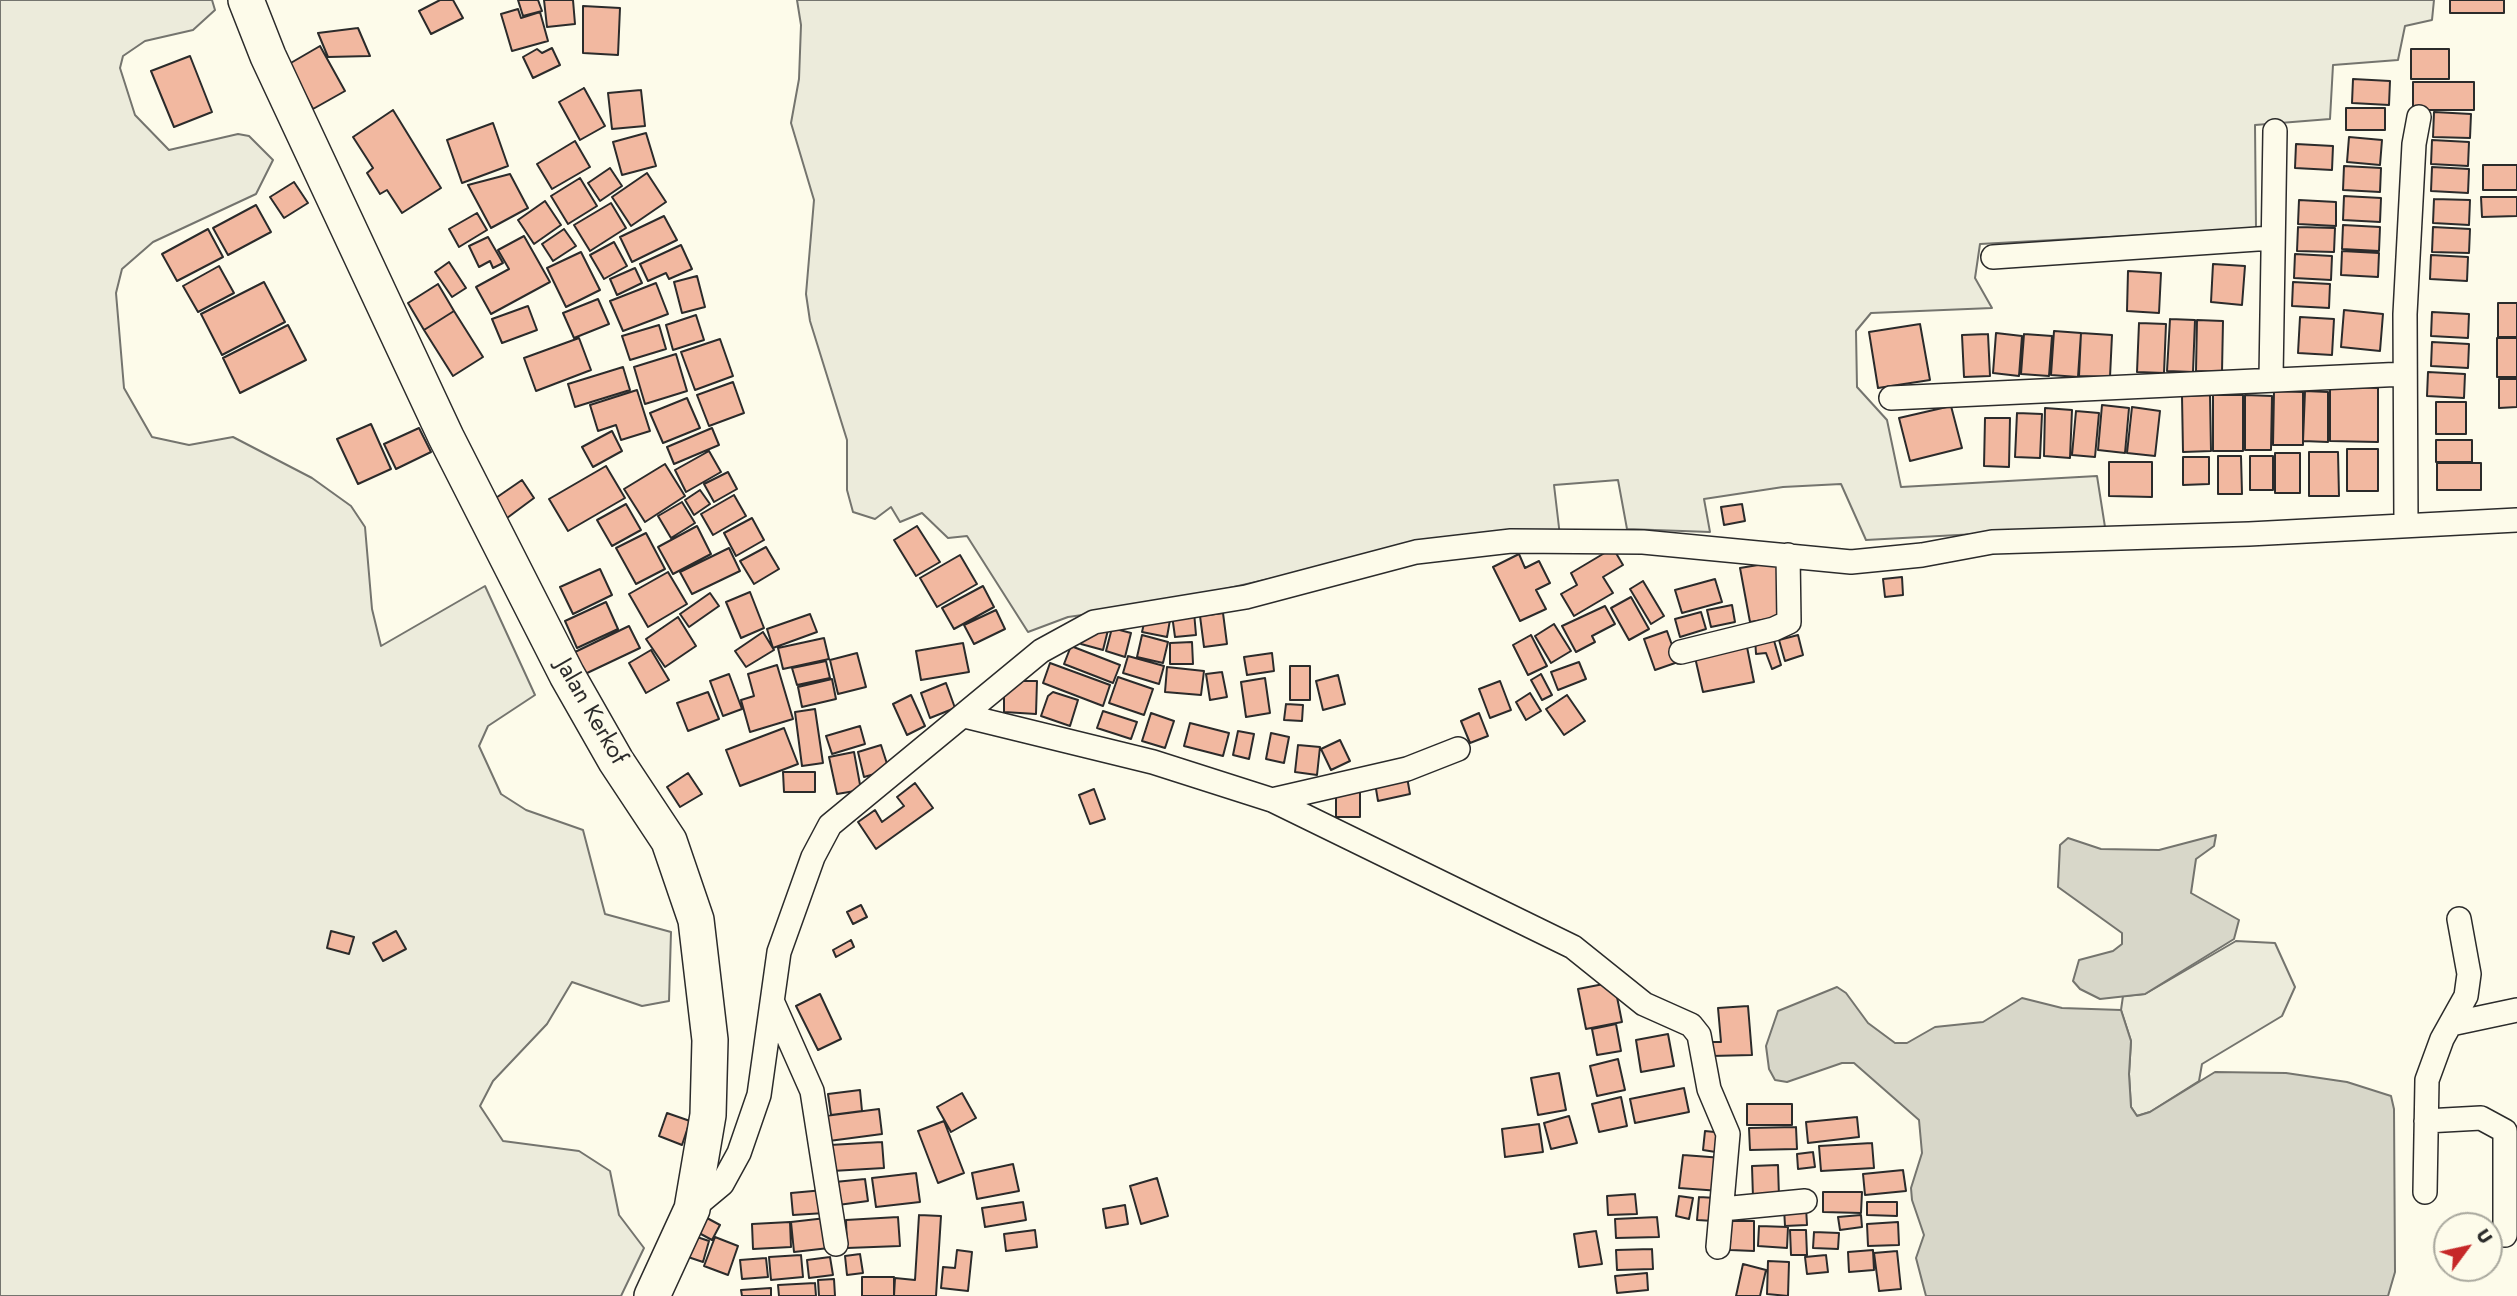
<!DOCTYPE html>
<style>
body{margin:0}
#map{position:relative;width:2517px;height:1296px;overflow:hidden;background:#fdfbea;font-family:Jost,sans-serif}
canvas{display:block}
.north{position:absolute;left:2433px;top:1212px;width:70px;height:70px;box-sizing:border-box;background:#fdfbea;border:2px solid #a9a89e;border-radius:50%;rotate:57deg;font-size:19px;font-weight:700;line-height:28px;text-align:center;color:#2b2b2b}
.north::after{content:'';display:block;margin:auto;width:24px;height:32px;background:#c62828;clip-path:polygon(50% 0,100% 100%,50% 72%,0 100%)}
</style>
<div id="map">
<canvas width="2517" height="1296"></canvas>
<div class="north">U</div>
</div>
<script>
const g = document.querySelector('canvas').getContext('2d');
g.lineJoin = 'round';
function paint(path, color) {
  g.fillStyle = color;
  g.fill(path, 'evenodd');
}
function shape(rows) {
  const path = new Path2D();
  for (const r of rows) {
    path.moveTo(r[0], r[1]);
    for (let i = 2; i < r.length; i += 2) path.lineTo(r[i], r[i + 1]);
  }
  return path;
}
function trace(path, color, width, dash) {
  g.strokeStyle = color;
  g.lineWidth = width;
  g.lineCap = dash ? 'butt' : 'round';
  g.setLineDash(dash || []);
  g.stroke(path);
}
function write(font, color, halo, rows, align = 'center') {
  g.font = font + ' Jost,sans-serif';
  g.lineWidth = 5;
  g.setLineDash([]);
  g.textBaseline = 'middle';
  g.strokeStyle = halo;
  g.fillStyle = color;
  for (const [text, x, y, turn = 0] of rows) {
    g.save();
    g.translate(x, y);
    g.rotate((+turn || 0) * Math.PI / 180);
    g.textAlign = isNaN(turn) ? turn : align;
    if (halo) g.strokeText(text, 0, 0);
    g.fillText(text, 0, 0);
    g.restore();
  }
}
const green = shape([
 [0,0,212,0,215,10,193,30,145,41,123,56,120,68,135,115,169,150,238,134,249,136,273,160,256,194,153,242,122,269,116,293,124,388,152,437,189,445,233,437,312,478,351,506,365,527,372,609,381,646,485,586,535,695,488,726,479,746,501,794,526,810,583,830,605,914,671,932,669,1001,642,1006,572,982,547,1024,493,1081,480,1106,503,1141,579,1151,610,1171,619,1215,644,1248,621,1296,0,1296,0,0],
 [797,0,2434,0,2432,20,2405,26,2398,60,2333,65,2330,119,2255,125,2256,229,1980,244,1975,278,1992,308,1871,313,1856,331,1857,387,1887,420,1901,487,2097,476,2105,527,1866,540,1841,484,1783,487,1704,499,1710,532,1627,529,1618,480,1554,485,1560,536,1269,579,1154,605,1068,617,1028,632,967,536,948,538,922,513,900,522,891,507,875,519,853,512,847,490,847,440,810,321,806,294,814,200,791,123,799,79,801,25,797,0],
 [2236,941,2275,943,2295,987,2282,1016,2202,1064,2199,1081,2150,1112,2137,1116,2131,1107,2129,1074,2131,1041,2121,1010,2123,996,2145,994,2236,941]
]);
const water = shape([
 [2216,835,2214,846,2196,859,2191,893,2239,920,2234,939,2145,994,2100,999,2080,989,2073,981,2079,960,2113,951,2122,944,2122,933,2058,887,2060,845,2068,838,2101,849,2159,850,2216,835],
 [1837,987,1846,993,1868,1023,1895,1043,1907,1043,1935,1027,1983,1022,2022,998,2062,1008,2121,1010,2131,1041,2129,1074,2131,1107,2137,1116,2150,1112,2215,1072,2286,1073,2347,1082,2391,1096,2394,1109,2395,1272,2388,1296,1926,1296,1916,1258,1924,1235,1912,1200,1911,1188,1922,1153,1919,1120,1854,1063,1842,1063,1787,1082,1775,1080,1769,1069,1766,1046,1778,1011,1837,987]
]);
const building = shape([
 [440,0,453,0,463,18,431,34,419,11,440,0],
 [518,0,538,0,542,11,523,16,518,0],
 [544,0,573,0,575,24,547,27,544,0],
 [2450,0,2504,0,2504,13,2450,13,2450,0],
 [583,6,620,8,618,55,583,53,583,6],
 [518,9,521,18,540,12,548,41,512,51,501,14,518,9],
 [358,28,370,56,328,57,318,33,358,28],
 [320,46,345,91,313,109,289,64,320,46],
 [552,48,560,65,533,78,523,57,537,49,542,53,552,48],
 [2411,49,2449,49,2449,79,2411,79,2411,49],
 [190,56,212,112,174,127,151,71,190,56],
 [2353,79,2390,81,2389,105,2352,103,2353,79],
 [2413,82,2474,82,2474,110,2413,110,2413,82],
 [584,88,605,126,580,140,559,102,584,88],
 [641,90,645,126,612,129,608,93,641,90],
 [2346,108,2385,108,2385,130,2346,130,2346,108],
 [393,110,441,188,402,213,387,190,380,194,367,173,373,168,353,137,393,110],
 [2434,112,2471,114,2470,138,2433,137,2434,112],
 [493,123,508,166,462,183,447,140,493,123],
 [646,133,656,166,622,175,613,142,646,133],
 [2349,137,2382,140,2380,165,2347,162,2349,137],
 [2432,140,2469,142,2468,166,2431,164,2432,140],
 [575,141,590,167,552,189,537,164,575,141],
 [2296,144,2333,146,2332,170,2295,168,2296,144],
 [2483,165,2517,165,2517,190,2483,190,2483,165],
 [2344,166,2381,168,2380,192,2343,190,2344,166],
 [2432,167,2469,169,2468,193,2431,191,2432,167],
 [610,168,622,186,600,201,588,183,610,168],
 [647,173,666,202,631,226,612,197,647,173],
 [510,174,528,208,491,228,468,185,510,174],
 [580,178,597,206,568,224,551,196,580,178],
 [294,182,308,203,284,218,270,197,294,182],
 [2344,196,2381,198,2380,222,2343,220,2344,196],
 [2481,197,2517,197,2517,216,2482,217,2481,197],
 [2434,199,2470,200,2469,225,2433,223,2434,199],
 [2299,200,2336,202,2336,226,2298,224,2299,200],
 [545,201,561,225,534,244,518,220,545,201],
 [611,203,626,228,590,251,574,225,611,203],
 [256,205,271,232,228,255,213,228,256,205],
 [477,213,487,230,459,247,449,229,477,213],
 [664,216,677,240,632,262,620,237,664,216],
 [2343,225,2380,227,2379,251,2342,249,2343,225],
 [2298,227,2335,228,2334,252,2297,251,2298,227],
 [2433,227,2470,229,2469,253,2432,252,2433,227],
 [208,229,223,257,177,281,162,254,208,229],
 [564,229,576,246,553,261,542,244,564,229],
 [524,236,550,282,491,314,476,287,509,269,498,250,524,236],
 [488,237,503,263,493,268,490,261,479,267,469,246,488,237],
 [614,242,627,266,604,279,590,255,614,242],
 [681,245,692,269,669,279,666,273,648,281,640,264,681,245],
 [2342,251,2379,253,2378,277,2341,275,2342,251],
 [581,252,600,290,566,307,547,268,581,252],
 [2295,254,2332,256,2331,280,2294,278,2295,254],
 [2431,255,2468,257,2467,281,2430,279,2431,255],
 [449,262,466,288,452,297,435,272,449,262],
 [2213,264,2245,266,2242,305,2211,302,2213,264],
 [219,266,234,293,198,312,183,286,219,266],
 [635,268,642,283,617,295,610,279,635,268],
 [2128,271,2161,273,2159,313,2127,311,2128,271],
 [697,276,705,307,682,313,674,282,697,276],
 [264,282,285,322,222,355,201,314,264,282],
 [2293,282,2330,284,2329,308,2292,306,2293,282],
 [656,283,668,314,623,331,610,301,656,283],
 [438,284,454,311,424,330,408,303,438,284],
 [598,299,609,324,574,338,563,313,598,299],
 [2498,303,2517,303,2517,337,2498,337,2498,303],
 [528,306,537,330,502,343,492,319,528,306],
 [2344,310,2383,314,2380,351,2341,347,2344,310],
 [454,311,483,357,453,376,424,330,454,311],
 [2432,312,2469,314,2468,338,2431,336,2432,312],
 [696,315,704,340,673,350,666,325,696,315],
 [2300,317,2334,319,2332,355,2298,353,2300,317],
 [2170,319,2195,320,2193,372,2167,371,2170,319],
 [2197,320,2223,321,2222,372,2196,371,2197,320],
 [2139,323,2166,324,2164,373,2137,372,2139,323],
 [1920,324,1930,380,1878,388,1869,332,1920,324],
 [288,325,306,360,240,393,223,358,288,325],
 [659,325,666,349,630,360,622,336,659,325],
 [2054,331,2081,333,2078,377,2051,375,2054,331],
 [1996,333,2022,336,2019,376,1993,373,1996,333],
 [2081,333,2112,335,2110,377,2079,376,2081,333],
 [1988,334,1990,376,1964,377,1962,335,1988,334],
 [2024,334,2052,336,2049,376,2021,374,2024,334],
 [579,338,591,370,536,391,524,358,579,338],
 [2497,338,2517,338,2517,377,2497,377,2497,338],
 [720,339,733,376,695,390,681,352,720,339],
 [2432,342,2469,344,2468,368,2431,366,2432,342],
 [676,354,687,391,645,404,634,367,676,354],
 [623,367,630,390,575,407,568,384,623,367],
 [2428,372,2465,374,2464,398,2427,396,2428,372],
 [2499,379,2517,379,2517,407,2499,408,2499,379],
 [733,382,744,413,709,426,697,395,733,382],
 [2330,386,2378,388,2378,442,2330,441,2330,386],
 [637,390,650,431,621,440,616,425,598,431,590,405,637,390],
 [2274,391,2303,392,2303,445,2273,445,2274,391],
 [2305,391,2328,392,2328,442,2303,441,2305,391],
 [2210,395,2211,451,2183,452,2182,396,2210,395],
 [2213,395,2243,395,2243,451,2213,451,2213,395],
 [2245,395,2272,396,2271,450,2245,450,2245,395],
 [687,398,700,428,663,443,650,413,687,398],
 [2436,402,2466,402,2466,434,2436,434,2436,402],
 [2102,405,2129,408,2125,453,2098,450,2102,405],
 [1951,406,1962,448,1910,461,1899,418,1951,406],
 [2132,407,2160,411,2155,456,2127,453,2132,407],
 [2045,408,2072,410,2070,458,2044,456,2045,408],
 [2076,411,2099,413,2095,457,2072,455,2076,411],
 [2017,413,2042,414,2040,458,2015,457,2017,413],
 [1985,418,2010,418,2009,467,1984,466,1985,418],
 [371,424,391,469,358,484,337,439,371,424],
 [419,428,431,452,396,469,384,444,419,428],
 [712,428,719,445,674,464,667,447,712,428],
 [612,431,622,451,593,467,582,447,612,431],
 [2436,440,2472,440,2472,462,2436,462,2436,440],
 [2347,449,2378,449,2378,491,2347,491,2347,449],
 [709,451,721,472,686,492,675,470,709,451],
 [2309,452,2338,452,2339,496,2309,496,2309,452],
 [2275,453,2300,453,2300,493,2275,493,2275,453],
 [2218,456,2241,456,2242,494,2218,494,2218,456],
 [2250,456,2273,456,2273,490,2250,490,2250,456],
 [2183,457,2209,457,2209,484,2183,485,2183,457],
 [2109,462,2152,462,2152,497,2109,496,2109,462],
 [2437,463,2481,463,2481,490,2437,490,2437,463],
 [665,464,685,496,645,522,624,489,665,464],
 [606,466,625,498,568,531,549,499,606,466],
 [728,472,737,489,714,502,704,484,728,472],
 [522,480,534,498,503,521,490,502,522,480],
 [700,490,710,504,694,515,685,500,700,490],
 [734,495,746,516,713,535,701,514,734,495],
 [682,502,695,523,671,538,658,516,682,502],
 [626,504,641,530,612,546,597,520,626,504],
 [1742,504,1745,521,1724,525,1721,507,1742,504],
 [752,518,764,540,736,556,724,533,752,518],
 [697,526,711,554,673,574,658,547,697,526],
 [917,526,940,562,916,576,894,540,917,526],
 [646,533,665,569,636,584,616,548,646,533],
 [766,547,779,569,754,584,740,561,766,547],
 [729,548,740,571,692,594,680,572,729,548],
 [1613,548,1623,565,1603,577,1613,593,1574,616,1561,594,1577,585,1571,573,1613,548],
 [1519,554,1525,568,1539,561,1550,583,1536,590,1546,609,1520,621,1493,567,1519,554],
 [960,555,977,584,937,607,920,578,960,555],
 [1776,562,1786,616,1750,622,1740,568,1776,562],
 [600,569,612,595,573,614,560,587,600,569],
 [668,572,687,604,648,627,629,594,668,572],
 [1902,577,1903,595,1885,597,1883,579,1902,577],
 [1715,579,1722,602,1682,613,1675,590,1715,579],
 [1643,581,1664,616,1651,624,1630,589,1643,581],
 [983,586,994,607,954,629,942,608,983,586],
 [750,592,764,628,741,638,726,602,750,592],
 [710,593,719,606,689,627,680,614,710,593],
 [1631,597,1649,629,1629,640,1611,608,1631,597],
 [606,602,618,629,577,648,565,621,606,602],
 [1732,605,1735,622,1711,627,1707,610,1732,605],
 [1605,606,1615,624,1592,636,1595,642,1576,652,1562,626,1605,606],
 [996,610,1005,629,974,644,964,625,996,610],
 [1194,612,1196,635,1175,637,1172,615,1194,612],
 [1701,612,1706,629,1680,637,1675,619,1701,612],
 [1223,613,1227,644,1204,647,1200,616,1223,613],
 [810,614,817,632,773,648,767,629,810,614],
 [1146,615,1170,620,1167,637,1142,632,1146,615],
 [678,617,696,646,665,667,646,639,678,617],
 [1554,624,1571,651,1551,663,1535,636,1554,624],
 [629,626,640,648,585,674,575,652,629,626],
 [1112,628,1131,633,1125,657,1106,651,1112,628],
 [1084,630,1108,630,1103,650,1081,644,1084,630],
 [1667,631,1678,662,1655,670,1644,639,1667,631],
 [763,632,774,650,746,667,735,651,763,632],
 [1142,635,1168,642,1163,663,1137,657,1142,635],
 [1531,635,1547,666,1528,675,1513,645,1531,635],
 [1798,635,1803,655,1785,661,1779,640,1798,635],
 [1773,637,1781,665,1772,669,1766,653,1756,654,1755,638,1773,637],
 [824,638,829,659,783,669,778,648,824,638],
 [1192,642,1193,664,1170,664,1170,643,1192,642],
 [1746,642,1754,682,1703,692,1694,653,1746,642],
 [963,643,969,672,921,680,916,651,963,643],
 [1071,646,1120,665,1113,683,1064,664,1071,646],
 [651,650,669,680,646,693,629,663,651,650],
 [857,653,866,687,838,694,830,660,857,653],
 [1272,653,1274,671,1247,675,1244,657,1272,653],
 [1128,656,1164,666,1159,684,1123,673,1128,656],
 [826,661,830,678,797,685,792,668,826,661],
 [1579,662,1586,679,1558,690,1551,672,1579,662],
 [1050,663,1110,685,1103,706,1043,683,1050,663],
 [777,665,793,719,750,732,741,700,754,696,748,674,777,665],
 [1290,666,1310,666,1310,700,1290,700,1290,666],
 [1167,667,1204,671,1201,695,1165,692,1167,667],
 [1222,672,1227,697,1210,700,1206,674,1222,672],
 [729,674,742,709,723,716,710,681,729,674],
 [1541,674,1552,695,1542,700,1531,680,1541,674],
 [1338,675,1345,704,1323,710,1316,681,1338,675],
 [1118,677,1153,689,1144,715,1109,703,1118,677],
 [1265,678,1270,713,1246,717,1241,682,1265,678],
 [832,679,836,699,802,707,798,687,832,679],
 [1015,681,1037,681,1036,714,1004,712,1004,690,1015,681],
 [1500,681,1511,710,1490,718,1479,689,1500,681],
 [946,683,955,708,930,718,921,693,946,683],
 [708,692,719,719,688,731,677,703,708,692],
 [1053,692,1078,700,1070,726,1041,716,1048,696,1053,692],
 [1530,693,1541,711,1526,720,1516,702,1530,693],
 [911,695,925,726,907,735,893,704,911,695],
 [1567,695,1585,721,1564,735,1546,709,1567,695],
 [1286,704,1303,705,1302,721,1284,720,1286,704],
 [815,709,823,763,802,766,795,712,815,709],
 [1103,711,1137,722,1131,739,1097,728,1103,711],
 [1151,713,1174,721,1165,748,1142,741,1151,713],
 [1479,713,1488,736,1470,743,1461,721,1479,713],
 [1190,723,1229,733,1223,756,1184,746,1190,723],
 [860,726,865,744,832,754,826,736,860,726],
 [784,728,798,764,740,786,726,750,784,728],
 [1238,731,1254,734,1249,759,1233,755,1238,731],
 [1271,733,1289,737,1284,763,1266,759,1271,733],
 [1340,740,1350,761,1331,770,1321,749,1340,740],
 [881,745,889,770,864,777,858,752,881,745],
 [1298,745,1320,747,1317,775,1295,772,1298,745],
 [854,752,861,790,837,794,829,757,854,752],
 [783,772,815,772,815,792,784,792,783,772],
 [688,773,702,794,680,807,667,787,688,773],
 [1407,777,1410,794,1378,801,1375,783,1407,777],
 [915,783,933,808,876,849,858,822,875,810,882,822,904,806,897,797,915,783],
 [1094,789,1105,819,1090,824,1079,795,1094,789],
 [1336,790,1360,790,1360,817,1336,817,1336,790],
 [861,905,867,917,853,924,847,912,861,905],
 [331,931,354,937,349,954,327,948,331,931],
 [396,931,406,949,383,961,373,943,396,931],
 [851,940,854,947,836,957,833,950,851,940],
 [1614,982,1622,1022,1586,1029,1578,989,1614,982],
 [820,994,841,1039,818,1050,796,1006,820,994],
 [1748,1006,1752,1055,1711,1056,1710,1042,1721,1042,1718,1008,1748,1006],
 [1616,1024,1621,1051,1597,1055,1592,1029,1616,1024],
 [1668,1034,1674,1066,1641,1072,1636,1040,1668,1034],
 [1618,1059,1625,1090,1597,1096,1590,1066,1618,1059],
 [1559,1073,1566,1110,1538,1115,1531,1078,1559,1073],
 [1684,1088,1689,1112,1635,1123,1630,1099,1684,1088],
 [860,1090,862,1111,831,1115,828,1094,860,1090],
 [962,1093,976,1118,951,1132,937,1107,962,1093],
 [1621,1097,1627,1126,1599,1132,1592,1104,1621,1097],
 [1747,1104,1792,1104,1792,1125,1747,1125,1747,1104],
 [879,1109,882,1134,829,1141,825,1116,879,1109],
 [667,1113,690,1121,682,1145,659,1136,667,1113],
 [1569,1116,1577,1143,1551,1149,1544,1123,1569,1116],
 [1857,1117,1859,1137,1808,1143,1806,1122,1857,1117],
 [944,1121,964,1173,938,1183,918,1131,944,1121],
 [1539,1124,1543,1152,1505,1157,1502,1129,1539,1124],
 [1796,1127,1797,1149,1750,1150,1749,1128,1796,1127],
 [1705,1131,1724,1133,1722,1153,1703,1150,1705,1131],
 [882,1142,884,1168,832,1171,830,1145,882,1142],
 [1872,1143,1874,1168,1821,1171,1819,1146,1872,1143],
 [1813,1152,1815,1167,1798,1169,1797,1154,1813,1152],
 [1683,1155,1723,1158,1720,1191,1679,1188,1683,1155],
 [1013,1164,1019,1191,977,1199,972,1173,1013,1164],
 [1778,1165,1779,1197,1753,1198,1752,1166,1778,1165],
 [1903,1170,1906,1191,1865,1195,1863,1174,1903,1170],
 [916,1173,920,1202,876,1207,872,1178,916,1173],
 [1157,1178,1168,1216,1141,1224,1130,1186,1157,1178],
 [865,1179,868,1201,838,1205,835,1182,865,1179],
 [824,1190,825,1213,793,1215,791,1193,824,1190],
 [1823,1192,1862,1192,1861,1213,1823,1212,1823,1192],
 [1635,1194,1637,1214,1608,1215,1607,1196,1635,1194],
 [1679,1196,1693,1198,1689,1219,1676,1216,1679,1196],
 [1699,1197,1716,1198,1714,1221,1697,1220,1699,1197],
 [1023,1202,1026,1220,985,1227,982,1208,1023,1202],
 [1867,1202,1897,1202,1897,1216,1867,1215,1867,1202],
 [1125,1205,1128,1224,1106,1228,1103,1209,1125,1205],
 [1806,1207,1807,1225,1785,1226,1784,1208,1806,1207],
 [919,1215,941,1216,936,1296,894,1296,895,1278,915,1280,919,1215],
 [1861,1215,1862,1227,1840,1230,1838,1217,1861,1215],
 [898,1217,900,1246,847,1248,846,1220,898,1217],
 [1657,1217,1659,1237,1616,1238,1615,1219,1657,1217],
 [707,1218,720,1225,712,1240,699,1233,707,1218],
 [826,1218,829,1248,794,1252,791,1222,826,1218],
 [1730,1221,1754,1221,1754,1251,1730,1250,1730,1221],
 [790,1222,791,1247,753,1249,752,1224,790,1222],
 [1898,1222,1899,1245,1868,1246,1867,1224,1898,1222],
 [1759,1226,1788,1227,1787,1248,1758,1246,1759,1226],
 [1035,1230,1037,1247,1006,1251,1004,1234,1035,1230],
 [1790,1230,1806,1230,1807,1255,1791,1255,1790,1230],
 [1596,1231,1602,1264,1579,1267,1574,1234,1596,1231],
 [1814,1232,1839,1233,1838,1249,1813,1248,1814,1232],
 [694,1236,709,1241,703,1262,688,1257,694,1236],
 [715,1237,738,1246,728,1275,704,1266,715,1237],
 [1652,1249,1653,1269,1617,1270,1616,1250,1652,1249],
 [957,1250,972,1252,968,1291,941,1288,943,1267,955,1268,957,1250],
 [1873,1250,1874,1270,1849,1272,1848,1252,1873,1250],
 [1897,1251,1901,1289,1879,1291,1874,1253,1897,1251],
 [860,1254,863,1273,847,1275,845,1256,860,1254],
 [801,1255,803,1277,771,1280,769,1257,801,1255],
 [1826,1255,1828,1272,1807,1274,1805,1257,1826,1255],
 [830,1257,833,1275,809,1278,807,1260,830,1257],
 [766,1258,768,1277,742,1279,740,1260,766,1258],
 [1768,1261,1789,1262,1788,1296,1767,1294,1768,1261],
 [1743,1264,1766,1270,1760,1296,1736,1296,1743,1264],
 [1647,1273,1648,1290,1617,1293,1615,1276,1647,1273],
 [862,1277,894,1277,894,1296,862,1296,862,1277],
 [834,1279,835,1296,819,1296,818,1280,834,1279],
 [815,1283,816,1296,779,1296,778,1285,815,1283],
 [771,1288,771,1296,742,1296,741,1290,771,1288]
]);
const minor = shape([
 [1993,257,2272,238],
 [2271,378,2275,131],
 [1891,398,2405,374],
 [2406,524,2405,314,2414,144,2419,117],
 [1681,652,1774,629,1789,622,1788,555],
 [965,716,1153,762,1272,800,1573,947,1644,1004,1691,1025,1699,1035,1709,1089,1728,1134,1718,1247],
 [1272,800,1407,769,1458,749],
 [773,1003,812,1091,836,1244],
 [2451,1024,2517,1010],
 [2426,1121,2481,1118,2505,1131,2505,1235],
 [2425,1192,2427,1080,2442,1039,2466,996,2469,974,2459,919],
 [692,1209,722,1184,739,1153,759,1095,779,952,813,857,830,825,1041,651,1094,622,1246,597,1416,552,1511,541,1643,542,1851,562,1922,555,1992,542,2249,534,2517,520],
 [1722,1209,1805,1201]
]);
const primary = shape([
 [246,0,268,56,446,437,567,675,616,761,669,841,696,920,710,1040,708,1115,692,1209,652,1296]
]);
const streetNames = [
 ["Jalan Kerkof",590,712,60]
];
paint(green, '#ecebdb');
trace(green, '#74746e', 2);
paint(water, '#d8d7c9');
trace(water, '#74746e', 2);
paint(building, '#f2b8a0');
trace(building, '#2b2b2b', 2);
trace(minor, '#2b2b2b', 26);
trace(primary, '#2b2b2b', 38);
trace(minor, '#fdfbea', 23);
trace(primary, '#fdfbea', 35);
write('24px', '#2b2b2b', '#fdfbea', streetNames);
</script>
